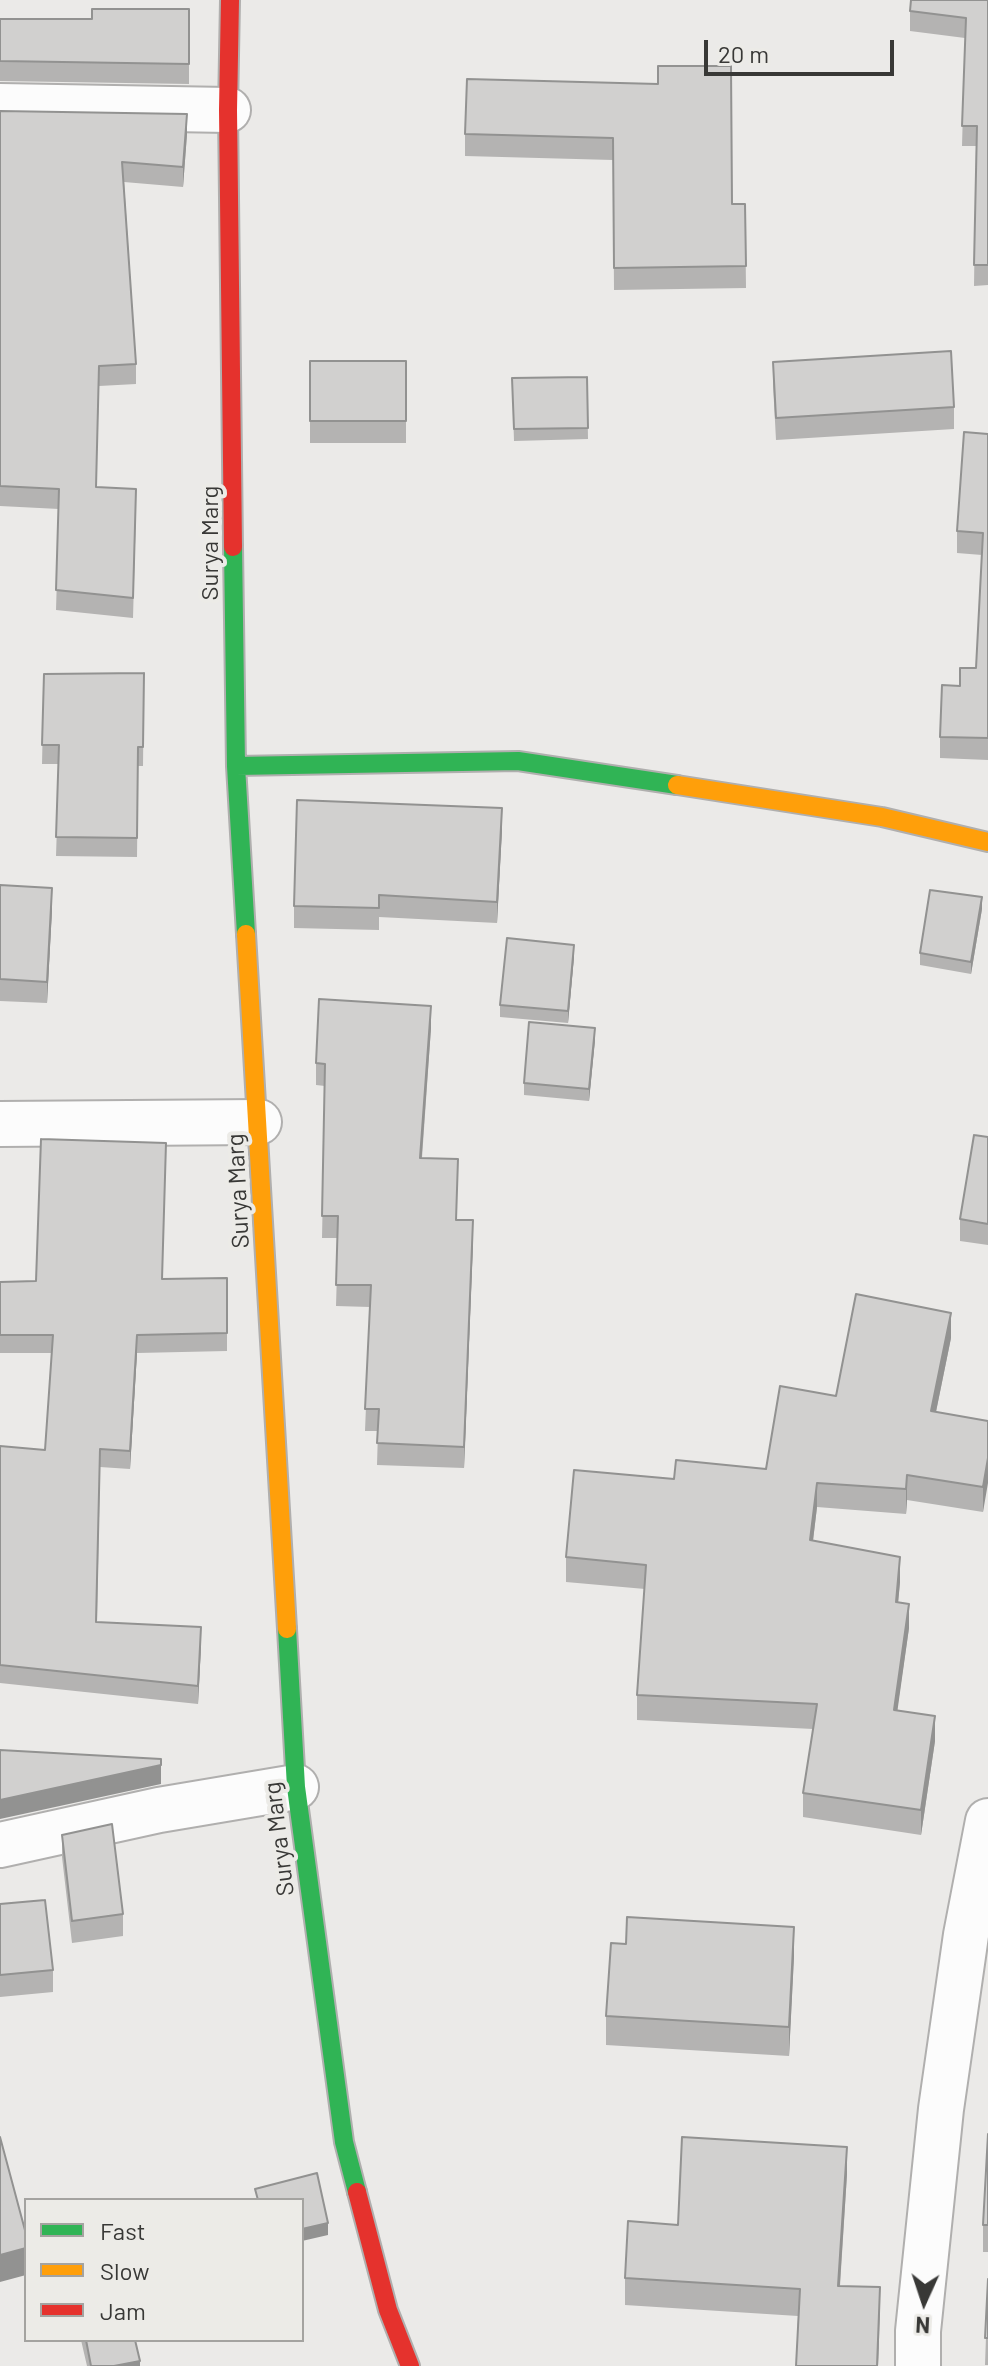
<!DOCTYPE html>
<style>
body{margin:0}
#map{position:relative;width:988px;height:2366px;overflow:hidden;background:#ebeae8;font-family:Barlow,sans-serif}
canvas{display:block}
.legend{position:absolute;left:24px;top:2198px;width:280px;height:144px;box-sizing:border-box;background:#ecebe7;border:2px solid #a4a3a0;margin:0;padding:10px 14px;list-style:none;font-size:24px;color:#383836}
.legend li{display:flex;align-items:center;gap:16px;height:40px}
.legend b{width:40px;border:2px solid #a4a3a0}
.north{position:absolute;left:884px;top:2262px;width:80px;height:80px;-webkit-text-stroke:6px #ecebe7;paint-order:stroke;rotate:183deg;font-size:22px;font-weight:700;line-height:32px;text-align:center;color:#383836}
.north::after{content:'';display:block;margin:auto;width:28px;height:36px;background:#383836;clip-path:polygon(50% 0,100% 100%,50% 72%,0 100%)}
.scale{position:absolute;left:704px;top:40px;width:190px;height:36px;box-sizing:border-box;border:4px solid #383836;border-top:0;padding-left:10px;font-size:24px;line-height:28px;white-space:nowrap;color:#383836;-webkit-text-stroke:6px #ecebe7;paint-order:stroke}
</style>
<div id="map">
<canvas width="988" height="2366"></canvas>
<ul class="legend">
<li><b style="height:10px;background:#30b455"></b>Fast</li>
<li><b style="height:10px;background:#ff9f0a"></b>Slow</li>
<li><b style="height:10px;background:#e5322d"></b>Jam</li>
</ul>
<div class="north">N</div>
<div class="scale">20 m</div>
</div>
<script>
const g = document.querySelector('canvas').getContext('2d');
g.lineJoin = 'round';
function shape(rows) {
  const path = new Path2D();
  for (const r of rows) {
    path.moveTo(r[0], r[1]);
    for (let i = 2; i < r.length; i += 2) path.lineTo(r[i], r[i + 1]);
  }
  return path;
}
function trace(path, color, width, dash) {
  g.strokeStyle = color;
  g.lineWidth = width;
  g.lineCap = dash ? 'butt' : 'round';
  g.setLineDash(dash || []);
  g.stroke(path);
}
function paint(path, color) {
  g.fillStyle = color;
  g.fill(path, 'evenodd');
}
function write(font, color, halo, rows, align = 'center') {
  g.font = font + ' Barlow,sans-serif';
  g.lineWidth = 8;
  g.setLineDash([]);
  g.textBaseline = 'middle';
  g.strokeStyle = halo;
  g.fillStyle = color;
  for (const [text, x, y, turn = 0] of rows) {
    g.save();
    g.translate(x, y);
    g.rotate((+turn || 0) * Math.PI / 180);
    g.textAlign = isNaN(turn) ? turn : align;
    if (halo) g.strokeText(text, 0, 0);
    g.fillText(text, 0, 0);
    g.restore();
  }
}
const street = shape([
 [0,106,228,110],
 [0,1124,259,1122],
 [0,1845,159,1810,296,1787],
 [918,2366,918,2331,941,2109,966,1935,988,1821]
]);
const fast = shape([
 [233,547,236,766,246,934],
 [236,766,518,761,677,785],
 [287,1629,296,1787,344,2142,357,2192]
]);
const slow = shape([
 [677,785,882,817,988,842],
 [246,934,287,1629]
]);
const jam = shape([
 [230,0,228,110,233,547],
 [357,2192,388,2310,410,2366]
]);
const wall = shape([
 [988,0,988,285,974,286,976,146,962,146,965,38,910,31,910,11],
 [189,9,189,84,0,81,0,19,92,19],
 [658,84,732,204,745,204,746,288,614,290,613,160,465,156,465,134],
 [0,111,187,134,183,187,124,182,136,364,136,384,99,386,96,487,136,509,133,618,56,610,59,509,0,506],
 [310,361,406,361,406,443,310,443],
 [773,362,954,407,954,429,776,440,773,384],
 [587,377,588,439,514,441,512,378],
 [988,434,988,760,940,758,940,737,960,686,976,668,982,555,957,553,957,531],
 [144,673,143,766,138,766,137,857,56,856,59,764,42,764,44,674],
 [502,830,497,923,379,917,379,930,294,928,294,906],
 [0,885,52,910,47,1003,0,1001],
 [982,909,971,974,920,965,920,953],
 [574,957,568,1023,500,1017,500,1005],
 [431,1028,422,1158,457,1220,473,1242,464,1468,377,1465,378,1431,365,1431,370,1307,336,1306,338,1238,322,1238,325,1086,316,1085,316,1063],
 [595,1040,589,1101,524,1095,524,1083],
 [988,1137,988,1245,960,1241,960,1219],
 [227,1278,227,1351,137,1353,130,1469,100,1467,97,1622,201,1645,198,1704,0,1683,0,1446,45,1450,52,1353,0,1353,0,1282],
 [951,1338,936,1412,988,1421,983,1512,907,1500,906,1514,817,1507,813,1541,900,1582,898,1602,909,1628,897,1710,935,1741,921,1835,803,1817,803,1793,813,1729,637,1720,637,1695,645,1589,566,1582,566,1557,674,1479,766,1469,836,1396],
 [62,1835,123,1914,123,1936,72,1943,62,1857],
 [0,1904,53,1970,53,1992,0,1997],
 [794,1956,789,2056,606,2045,606,2016],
 [988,2134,988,2252,983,2252,983,2225],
 [847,2174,840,2286,880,2314,878,2366,796,2366,798,2316,625,2305,625,2278,678,2225],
 [988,2279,988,2365,985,2365],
 [81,2340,135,2340,140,2366,87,2366]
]);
const shadedWall = shape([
 [187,114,187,134,183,187,183,167],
 [502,808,502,830,497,923,497,902],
 [52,888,52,910,47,1003,47,982],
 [982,897,982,909,971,974,971,962],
 [574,945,574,957,568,1023,568,1011],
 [431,1006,431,1028,420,1180,420,1158],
 [595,1028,595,1040,589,1101,589,1089],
 [473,1220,473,1242,464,1468,464,1447],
 [951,1313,951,1338,931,1436,931,1411],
 [137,1335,137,1353,130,1469,130,1451],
 [988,1458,988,1483,983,1512,983,1487],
 [907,1475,907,1500,906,1514,906,1489],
 [817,1483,817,1507,810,1565,810,1540],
 [900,1557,900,1582,896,1626,896,1602],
 [909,1604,909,1628,894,1735,894,1710],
 [201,1627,201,1645,198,1704,198,1686],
 [935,1716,935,1741,921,1835,921,1810],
 [161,1765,161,1784,0,1819,0,1800],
 [794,1927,794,1956,789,2056,789,2027],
 [847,2147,847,2174,838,2313,838,2286],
 [328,2223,328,2235,302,2241,302,2229],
 [26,2248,26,2275,0,2282,0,2255],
 [880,2287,878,2366,877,2366],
 [140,2361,140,2366,114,2366]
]);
const building = shape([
 [911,0,988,0,988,265,974,265,977,126,962,126,966,18,910,11,911,0],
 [92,9,189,9,189,64,0,61,0,19,92,19,92,9],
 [658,66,731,66,732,204,745,204,746,266,614,268,613,138,465,134,467,79,658,84,658,66],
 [0,111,187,114,183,167,122,162,136,364,99,366,96,487,136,489,133,598,56,590,59,489,0,486,0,111],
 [951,351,954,407,776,418,773,362,951,351],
 [310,361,406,361,406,421,310,421,310,361],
 [587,377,588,428,514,429,512,378,587,377],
 [964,432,988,434,988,738,940,737,942,685,960,686,960,668,976,668,983,533,957,531,964,432],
 [144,673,143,747,138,747,137,838,56,837,59,745,42,745,44,674,144,673],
 [297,800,502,808,497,902,379,895,379,908,294,906,297,800],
 [0,885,52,888,47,982,0,979,0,885],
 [930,890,982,897,971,962,920,953,930,890],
 [507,938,574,945,568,1011,500,1005,507,938],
 [319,999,431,1006,420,1158,458,1159,456,1220,473,1220,464,1447,377,1443,379,1409,365,1409,371,1285,336,1285,338,1216,322,1216,325,1064,316,1063,319,999],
 [529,1022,595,1028,589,1089,524,1083,529,1022],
 [974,1135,988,1137,988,1224,960,1219,974,1135],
 [41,1139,166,1143,162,1279,227,1278,227,1333,137,1335,130,1451,100,1449,96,1622,201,1627,198,1686,0,1665,0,1446,45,1450,53,1335,0,1335,0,1282,36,1281,41,1139],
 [856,1294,951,1313,931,1411,988,1421,988,1458,983,1487,907,1475,906,1489,817,1483,810,1540,900,1557,896,1602,909,1604,894,1710,935,1716,921,1810,803,1793,817,1704,637,1695,646,1565,566,1557,574,1470,674,1479,676,1460,766,1469,780,1386,836,1396,856,1294],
 [0,1750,161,1759,161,1765,0,1800,0,1750],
 [112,1824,123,1914,72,1921,62,1835,112,1824],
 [45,1900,53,1970,0,1975,0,1904,45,1900],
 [627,1917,794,1927,789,2027,606,2016,611,1943,626,1944,627,1917],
 [988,2134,988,2225,983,2225,988,2134],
 [0,2137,26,2234,26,2248,0,2255,0,2137],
 [682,2137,847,2147,838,2286,880,2287,877,2366,796,2366,800,2289,625,2278,628,2221,678,2225,682,2137],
 [317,2173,328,2223,302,2229,302,2200,258,2200,255,2189,317,2173],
 [988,2279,988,2338,985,2338,988,2279],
 [86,2340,135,2340,140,2361,114,2366,91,2366,86,2340]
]);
const streetNames = [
 ["Surya Marg",210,543,-90],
 ["Surya Marg",238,1191,-93],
 ["Surya Marg",279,1839,-97]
];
trace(street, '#b0afae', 48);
trace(fast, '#b0afae', 22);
trace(slow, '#b0afae', 22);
trace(jam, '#b0afae', 22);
trace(street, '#fcfcfc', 44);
trace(fast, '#30b455', 18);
trace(slow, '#ff9f0a', 18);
trace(jam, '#e5322d', 18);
paint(wall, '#b4b3b2');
paint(shadedWall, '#929291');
paint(building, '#d1d0cf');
trace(building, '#929291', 2);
write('24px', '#383836', '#ecebe7', streetNames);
</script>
